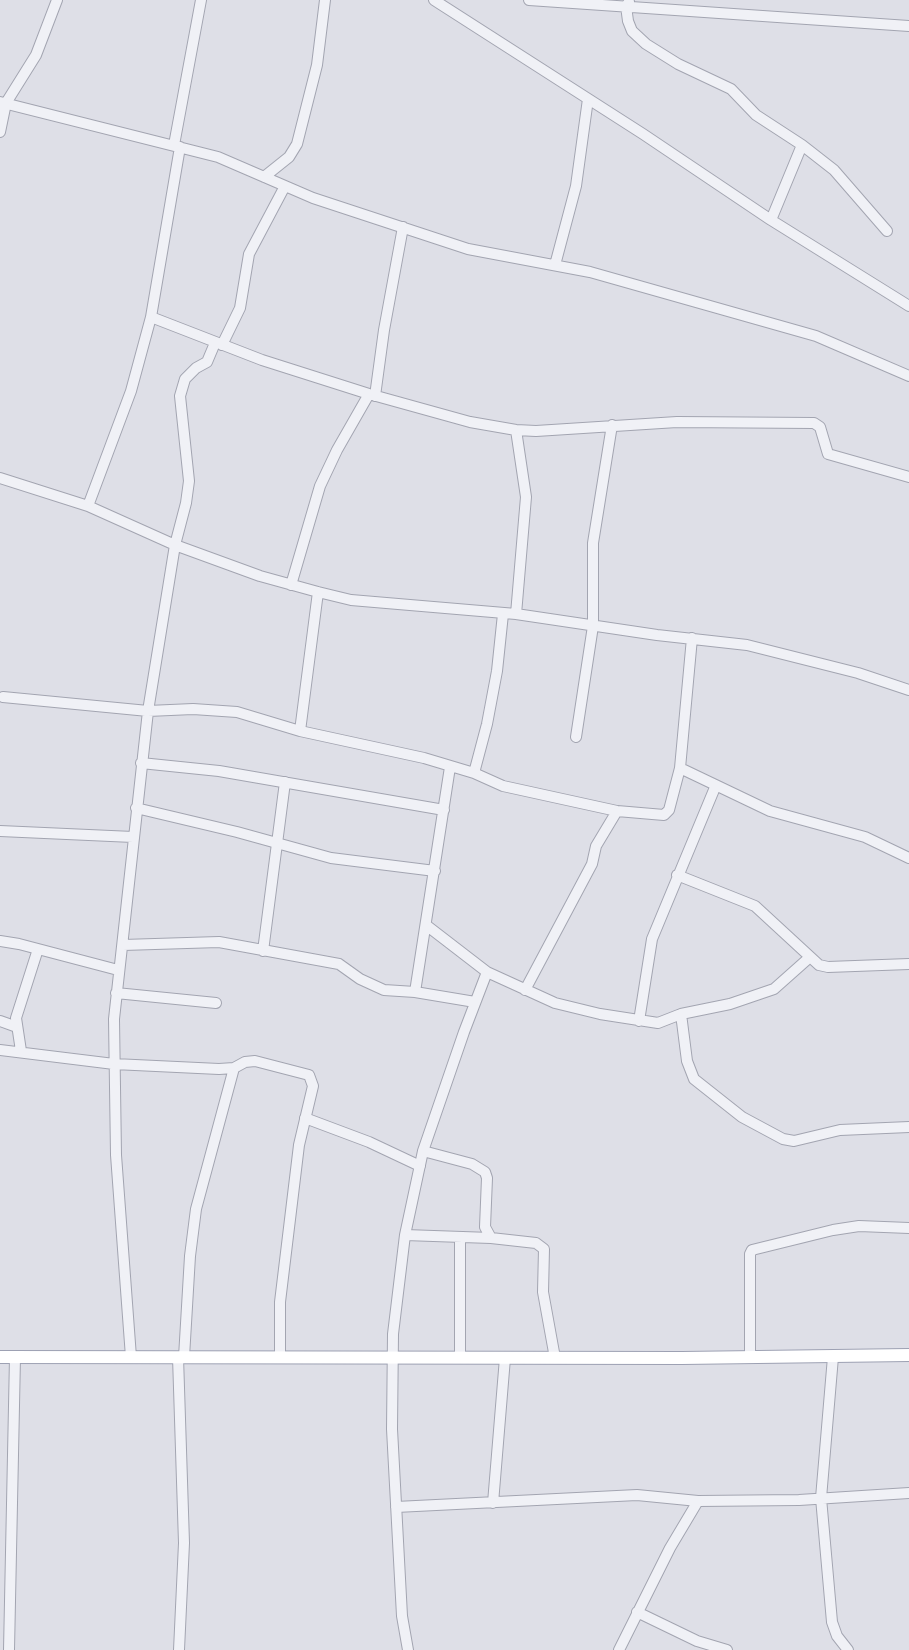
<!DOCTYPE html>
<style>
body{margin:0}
canvas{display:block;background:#dedfe7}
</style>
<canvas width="909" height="1650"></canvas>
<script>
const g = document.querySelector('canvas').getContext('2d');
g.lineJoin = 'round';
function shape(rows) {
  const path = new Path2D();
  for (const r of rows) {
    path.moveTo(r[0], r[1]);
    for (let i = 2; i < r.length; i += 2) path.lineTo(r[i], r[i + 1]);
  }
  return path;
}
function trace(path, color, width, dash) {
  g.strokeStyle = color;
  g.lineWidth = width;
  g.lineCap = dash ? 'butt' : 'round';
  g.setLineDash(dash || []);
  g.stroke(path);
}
const minor = shape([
 [434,0,643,134,771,220,909,306],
 [529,0,909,26],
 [629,2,626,6,628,21,632,31,646,44,678,64,731,89,756,115,802,145,834,170,887,231],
 [0,102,218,157,313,198,468,249,590,272,816,336,909,376],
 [0,132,6,103,36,55,57,0],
 [174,145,201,0],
 [264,177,289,157,297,144,317,65,325,0],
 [771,220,802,145],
 [555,265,576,186,588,99],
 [151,317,262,360,369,394,470,422,516,430,536,431,677,422,814,423,820,427,828,454,909,477],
 [222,345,240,308,249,254,285,186],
 [375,396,384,330,403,227],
 [0,478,88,506,175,545,260,576,318,592,351,600,516,614,657,635,747,645,858,673,909,690],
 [88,506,131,391,151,317,180,147],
 [291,585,320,486,337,450,369,394],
 [516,614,526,497,516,430],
 [3,697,148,711,193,709,237,712,300,731,424,758,474,773,503,786,617,811,664,815,669,810,680,768,692,638],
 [300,731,318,592],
 [576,737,593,626,593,543,612,425],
 [141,763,219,771,444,810],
 [680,768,770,811,865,837,909,858],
 [474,773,487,724,497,671,503,614],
 [136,808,237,832,331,858,435,871],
 [0,831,133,837],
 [677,875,755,906,819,965,828,967,909,964],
 [426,925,487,972,555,1003,600,1014,658,1023,681,1014,730,1004,774,989,810,957],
 [0,941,19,944,118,970],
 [123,945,219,942,339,964,360,979,384,990,415,992,475,1002],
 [263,951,285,782],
 [525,990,592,864,596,846,617,811],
 [415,992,450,767],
 [116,993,216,1003],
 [681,1014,687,1061,694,1079,742,1117,783,1139,794,1141,840,1130,909,1127],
 [0,1021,17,1027],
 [639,1021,652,939,716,785],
 [0,1050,114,1064,219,1069,234,1068,245,1062,255,1061,309,1075,313,1086,299,1145,280,1302,280,1357],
 [21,1051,16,1018,38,949],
 [305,1118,369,1142,420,1166],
 [423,1151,472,1164,485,1172,487,1178,485,1227,491,1238,536,1243,544,1249,543,1292,555,1358],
 [405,1235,491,1238],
 [131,1357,116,1155,114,1019,148,711,175,545,186,503,189,481,180,396,185,379,196,368,207,362,215,343],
 [178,1357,184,1543,179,1650],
 [184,1357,190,1256,196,1209,234,1068],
 [750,1357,750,1254,752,1250,833,1230,859,1226,909,1228],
 [833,1357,821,1498,832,1622,837,1636,848,1650],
 [460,1358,460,1238],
 [493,1503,505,1358],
 [396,1507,637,1495,698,1501,799,1500,909,1493],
 [637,1612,697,1641,727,1650],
 [9,1650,15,1357],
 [408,1650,402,1616,392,1429,393,1334,405,1235,423,1151,464,1032,487,972],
 [619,1650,670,1548,698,1501]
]);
const major = shape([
 [0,1357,682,1358,909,1355]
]);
trace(minor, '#a3a5b1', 12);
trace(major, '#9da1b3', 14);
trace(minor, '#f0f1f6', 10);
trace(major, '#fff', 12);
</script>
